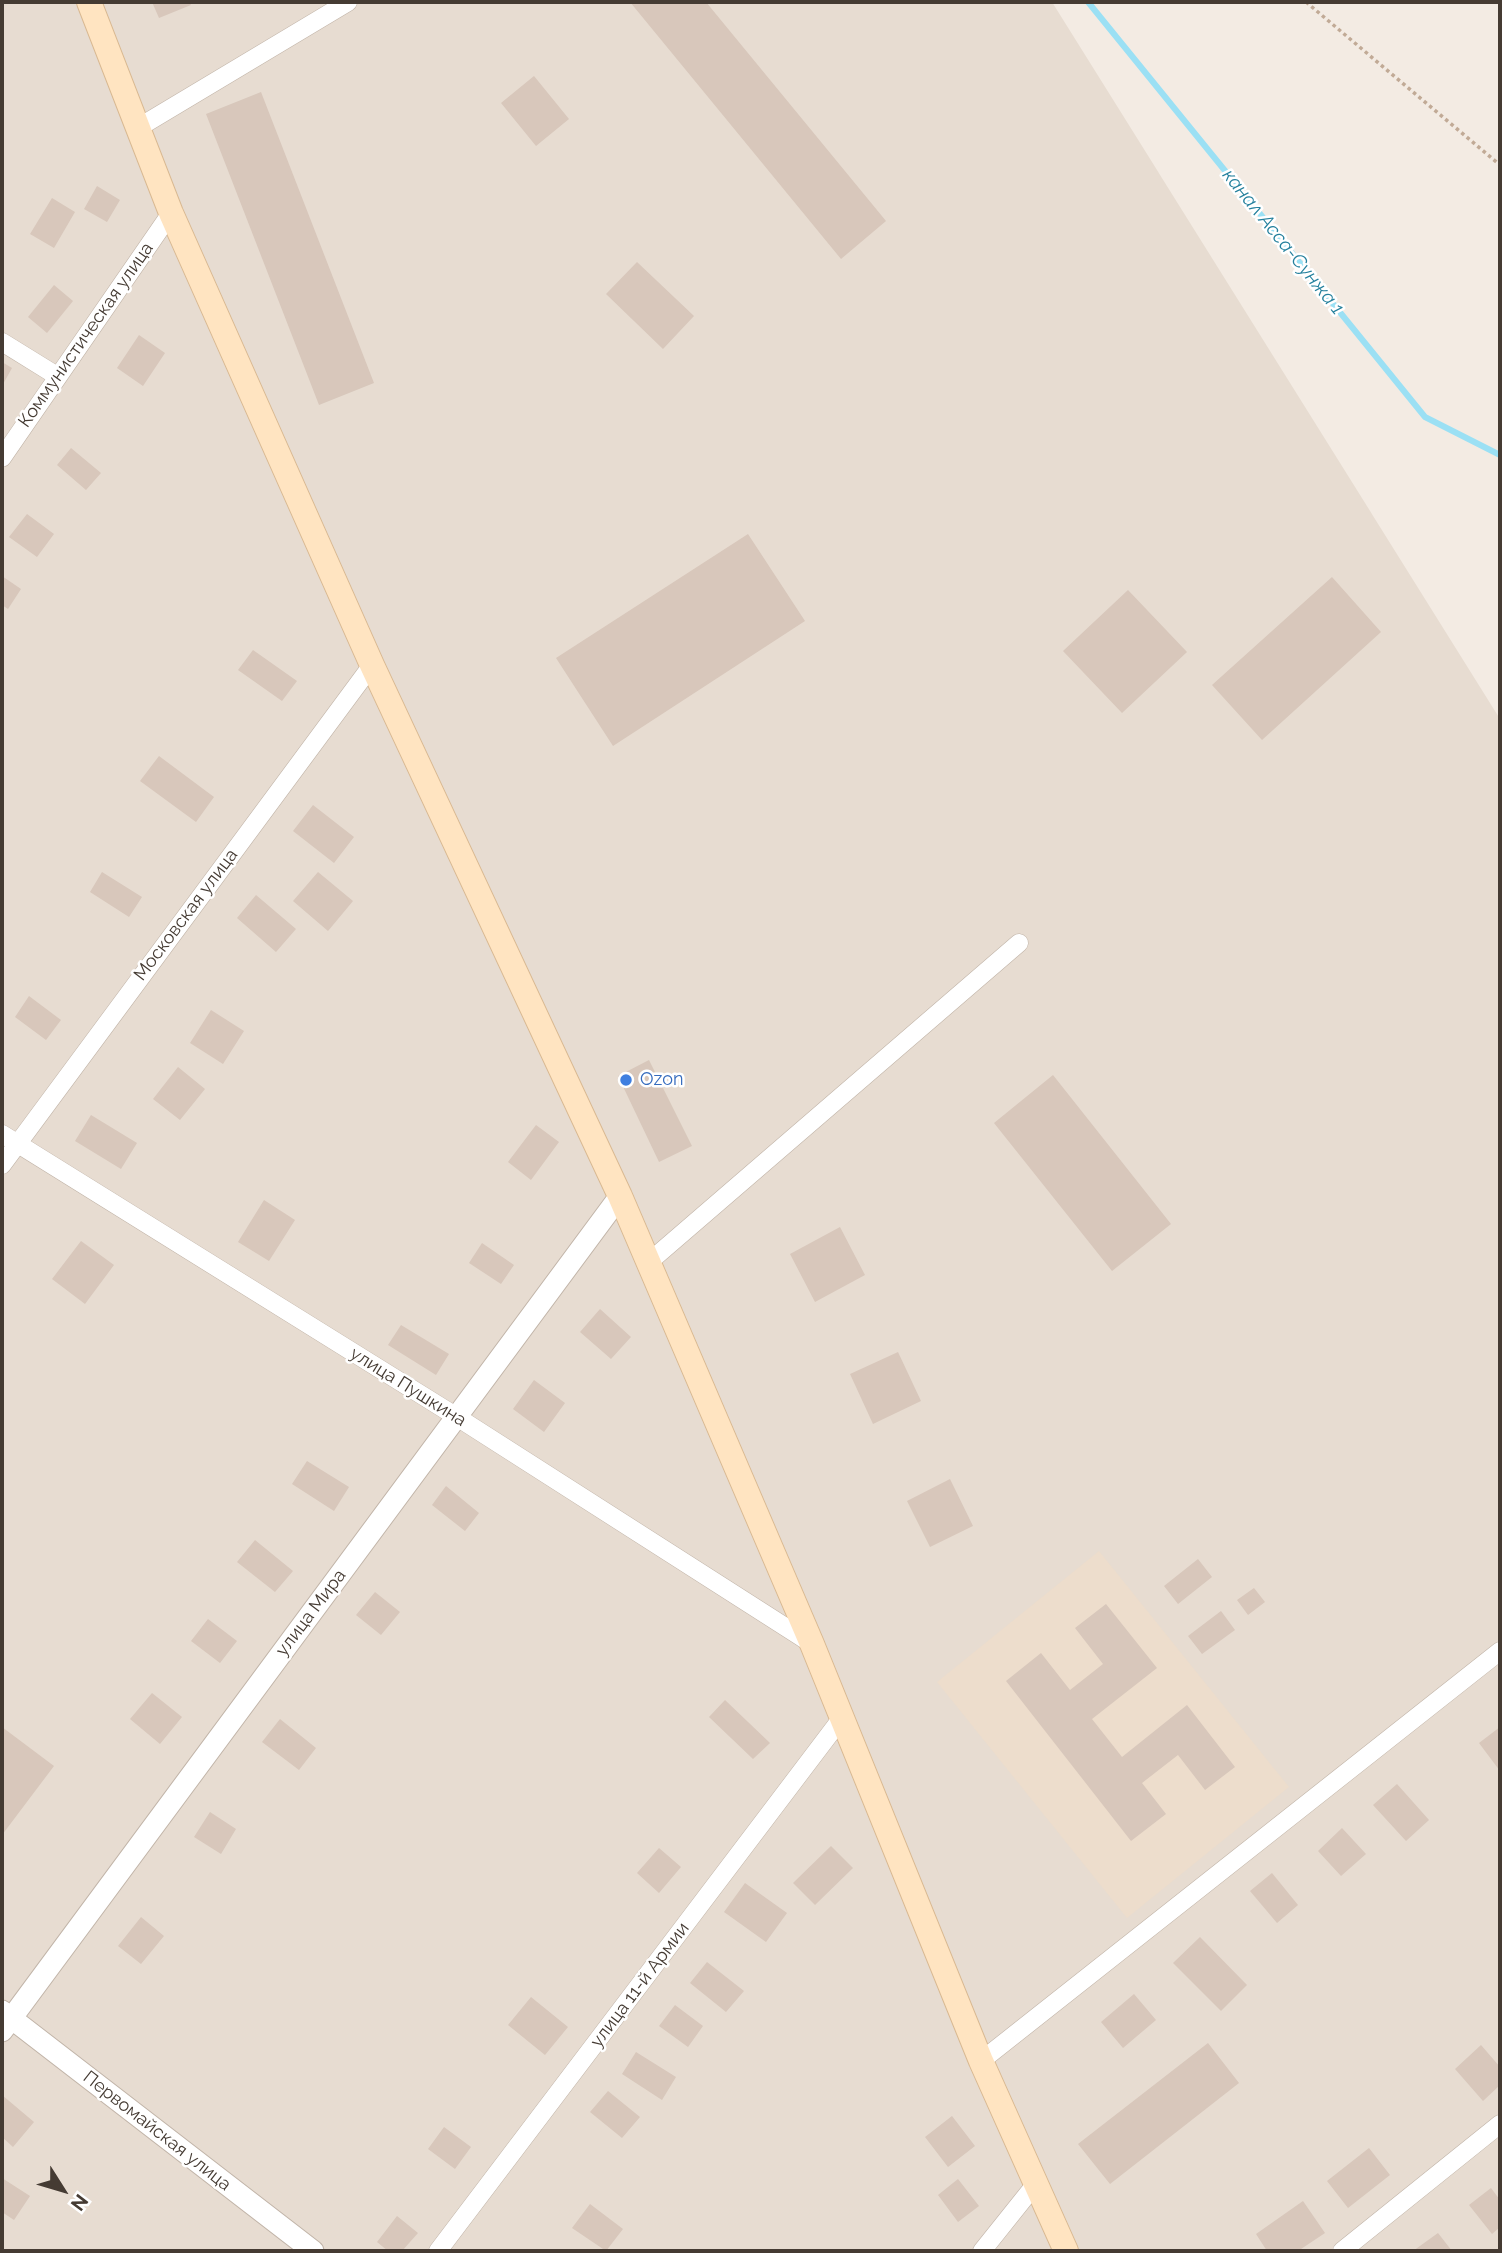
<!DOCTYPE html>
<meta charset="utf-8">
<style>
body{margin:0}
#map{position:relative;width:1502px;height:2253px;overflow:hidden;background:#f3ebe3;font-family:Raleway,sans-serif}
canvas{display:block}
.frame{position:absolute;inset:0;border:4px solid #453b33;pointer-events:none}
.north{position:absolute;left:28px;top:2155px;width:70px;height:70px;-webkit-text-stroke:5px #fff;paint-order:stroke;rotate:127deg;font-size:19px;font-weight:700;line-height:28px;text-align:center;color:#453b33}
.north::after{content:'';display:block;margin:auto;width:24px;height:32px;background:#453b33;clip-path:polygon(50% 0,100% 100%,50% 72%,0 100%)}
</style>
<div id="map">
<canvas width="1502" height="2253"></canvas>
<div class="frame"></div>
<div class="north">N</div>
</div>
<script>
const g = document.querySelector('canvas').getContext('2d');
g.lineJoin = 'round';
function paint(path, color) {
  g.fillStyle = color;
  g.fill(path, 'evenodd');
}
function shape(rows) {
  const path = new Path2D();
  for (const r of rows) {
    path.moveTo(r[0], r[1]);
    for (let i = 2; i < r.length; i += 2) path.lineTo(r[i], r[i + 1]);
  }
  return path;
}
function trace(path, color, width, dash) {
  g.strokeStyle = color;
  g.lineWidth = width;
  g.lineCap = dash ? 'butt' : 'round';
  g.setLineDash(dash || []);
  g.stroke(path);
}
function write(font, color, halo, rows, align = 'center') {
  g.font = font + ' Raleway,sans-serif';
  g.lineWidth = 5;
  g.setLineDash([]);
  g.textBaseline = 'middle';
  g.strokeStyle = halo;
  g.fillStyle = color;
  for (const [text, x, y, turn = 0] of rows) {
    g.save();
    g.translate(x, y);
    g.rotate((+turn || 0) * Math.PI / 180);
    g.textAlign = isNaN(turn) ? turn : align;
    if (halo) g.strokeText(text, 0, 0);
    g.fillText(text, 0, 0);
    g.restore();
  }
}
const residential = shape([
 [2,2,1052,2,1500,719,1500,2251,2,2251]
]);
const education = shape([
 [1099,1551,1289,1787,1127,1918,937,1682]
]);
const stream = shape([
 [1088,2,1425,417,1500,455]
]);
const building = shape([
 [152,2,189,2,191,5,159,18],
 [630,2,706,2,886,221,841,259],
 [534,76,569,119,536,146,501,103],
 [261,92,374,383,319,405,206,114],
 [97,186,120,200,107,222,84,209],
 [52,198,75,212,54,248,30,234],
 [637,262,694,316,663,349,606,294],
 [54,285,73,301,47,333,28,317],
 [139,335,165,353,143,386,117,368],
 [2,362,12,368,2,386],
 [71,448,101,473,86,490,57,465],
 [27,514,54,534,37,557,9,537],
 [748,534,805,621,613,746,556,658],
 [2,576,21,589,8,609,2,605],
 [1332,577,1381,632,1262,740,1212,685],
 [1128,590,1187,652,1122,713,1063,651],
 [253,650,297,681,282,701,238,670],
 [159,756,214,797,196,822,140,781],
 [313,805,354,837,334,863,293,831],
 [102,872,142,897,129,917,90,892],
 [318,872,353,901,328,931,293,901],
 [256,895,296,929,276,952,237,918],
 [29,996,61,1020,46,1040,15,1017],
 [211,1010,244,1031,223,1064,190,1043],
 [649,1060,692,1146,659,1162,618,1076],
 [178,1067,205,1089,180,1120,153,1099],
 [1053,1075,1171,1224,1112,1271,994,1123],
 [91,1115,137,1143,121,1169,75,1141],
 [536,1125,559,1142,531,1180,508,1162],
 [264,1200,295,1220,269,1261,238,1242],
 [840,1227,865,1275,815,1302,790,1254],
 [81,1241,114,1265,85,1304,52,1279],
 [482,1243,514,1265,501,1284,469,1263],
 [600,1309,631,1337,611,1359,580,1332],
 [401,1325,449,1354,436,1375,388,1345],
 [898,1352,921,1401,873,1424,850,1374],
 [534,1380,565,1403,544,1432,513,1409],
 [307,1461,349,1487,334,1511,292,1484],
 [950,1479,973,1526,930,1547,907,1501],
 [446,1486,479,1513,465,1531,432,1505],
 [255,1540,293,1571,275,1592,237,1562],
 [1198,1559,1212,1577,1178,1604,1164,1586],
 [1254,1588,1265,1602,1248,1615,1237,1600],
 [375,1592,400,1612,381,1635,356,1615],
 [1106,1604,1157,1668,1092,1719,1122,1757,1187,1705,1235,1767,1205,1790,1178,1755,1142,1783,1166,1814,1131,1841,1006,1681,1041,1653,1070,1690,1103,1664,1075,1628],
 [1221,1611,1235,1630,1202,1654,1188,1636],
 [208,1619,237,1641,220,1663,191,1641],
 [152,1693,182,1717,160,1744,130,1719],
 [725,1700,770,1743,753,1759,709,1717],
 [280,1719,316,1748,299,1770,262,1742],
 [2,1727,54,1766,2,1835],
 [1500,1727,1500,1771,1479,1743],
 [1397,1784,1429,1820,1406,1841,1373,1805],
 [210,1812,236,1829,221,1854,194,1837],
 [1342,1828,1366,1854,1341,1876,1318,1851],
 [831,1846,853,1868,815,1905,793,1883],
 [659,1848,681,1867,659,1893,637,1873],
 [1272,1873,1298,1905,1277,1923,1250,1891],
 [745,1883,787,1913,766,1942,724,1912],
 [141,1917,164,1936,141,1964,118,1946],
 [1200,1937,1247,1985,1221,2011,1173,1963],
 [707,1962,744,1991,726,2012,690,1983],
 [1134,1994,1156,2020,1123,2048,1101,2022],
 [531,1997,568,2027,545,2055,508,2025],
 [675,2005,703,2026,688,2047,659,2026],
 [1208,2043,1239,2083,1110,2184,1078,2144],
 [1481,2045,1500,2067,1500,2085,1483,2101,1455,2069],
 [636,2052,676,2077,662,2100,622,2074],
 [608,2091,640,2117,622,2138,590,2112],
 [2,2095,34,2122,13,2147,2,2137],
 [952,2116,975,2146,948,2167,925,2137],
 [444,2127,471,2147,455,2169,428,2149],
 [1369,2148,1390,2175,1348,2208,1327,2181],
 [2,2178,30,2196,14,2220,2,2212],
 [958,2179,979,2206,958,2222,938,2195],
 [1491,2188,1500,2200,1500,2227,1492,2234,1469,2205],
 [1303,2201,1325,2233,1298,2251,1267,2251,1256,2234],
 [590,2204,623,2229,606,2251,572,2228],
 [397,2216,418,2233,402,2251,388,2251,377,2242],
 [1438,2233,1452,2251,1413,2251]
]);
const path = shape([
 [1306,2,1500,165]
]);
const minor = shape([
 [136,129,348,2],
 [2,342,57,376],
 [2,458,171,213],
 [2,1134,457,1417,812,1644],
 [2,1165,372,665],
 [649,1262,1019,943],
 [981,2061,1500,1651],
 [438,2251,841,1719],
 [982,2251,1034,2186],
 [1342,2251,1500,2124]
]);
const tertiary = shape([
 [2,2011,313,2251],
 [2,2031,620,1196]
]);
const secondary = shape([
 [89,2,171,213,372,665,620,1196,812,1644,981,2061,1066,2251]
]);
const markers = [
 [626,1080,7,"#3f7fe0"]
];
const streetNames = [
 ["Коммунистическая улица",86,335,-55],
 ["Московская улица",186,915,-53],
 ["улица Пушкина",408,1387,32],
 ["улица Мира",311,1613,-53],
 ["улица 11-й Армии",640,1985,-53],
 ["Первомайская улица",157,2131,38]
];
const shopNames = [
 ["Ozon",640,1080]
];
const waterNames = [
 ["канал Асса-Сунжа 1",1283,242,51]
];
paint(residential, '#e7dcd1');
paint(education, '#edddcc');
trace(stream, '#9be0f4', 6);
paint(building, '#d8c7bb');
trace(minor, '#c1b4a8', 19);
trace(tertiary, '#c1b4a8', 23);
trace(secondary, '#d9b992', 26);
trace(path, '#c1aa96', 3.5, [3.5, 3.5]);
trace(minor, '#fff', 18);
trace(tertiary, '#fff', 21);
trace(secondary, '#ffe4c1', 24);
for (const [x, y, r, color] of markers) {
  const dot = new Path2D();
  dot.arc(x, y, r, 0, 2 * Math.PI);
  g.fillStyle = color;
  g.fill(dot);
  trace(dot, '#fff', 2.5);
}
write('18px', '#453b33', '#fff', streetNames);
write('18px', '#366cbe', '#fff', shopNames, 'left');
write('italic 19px', '#24809d', '#fff', waterNames);
</script>
